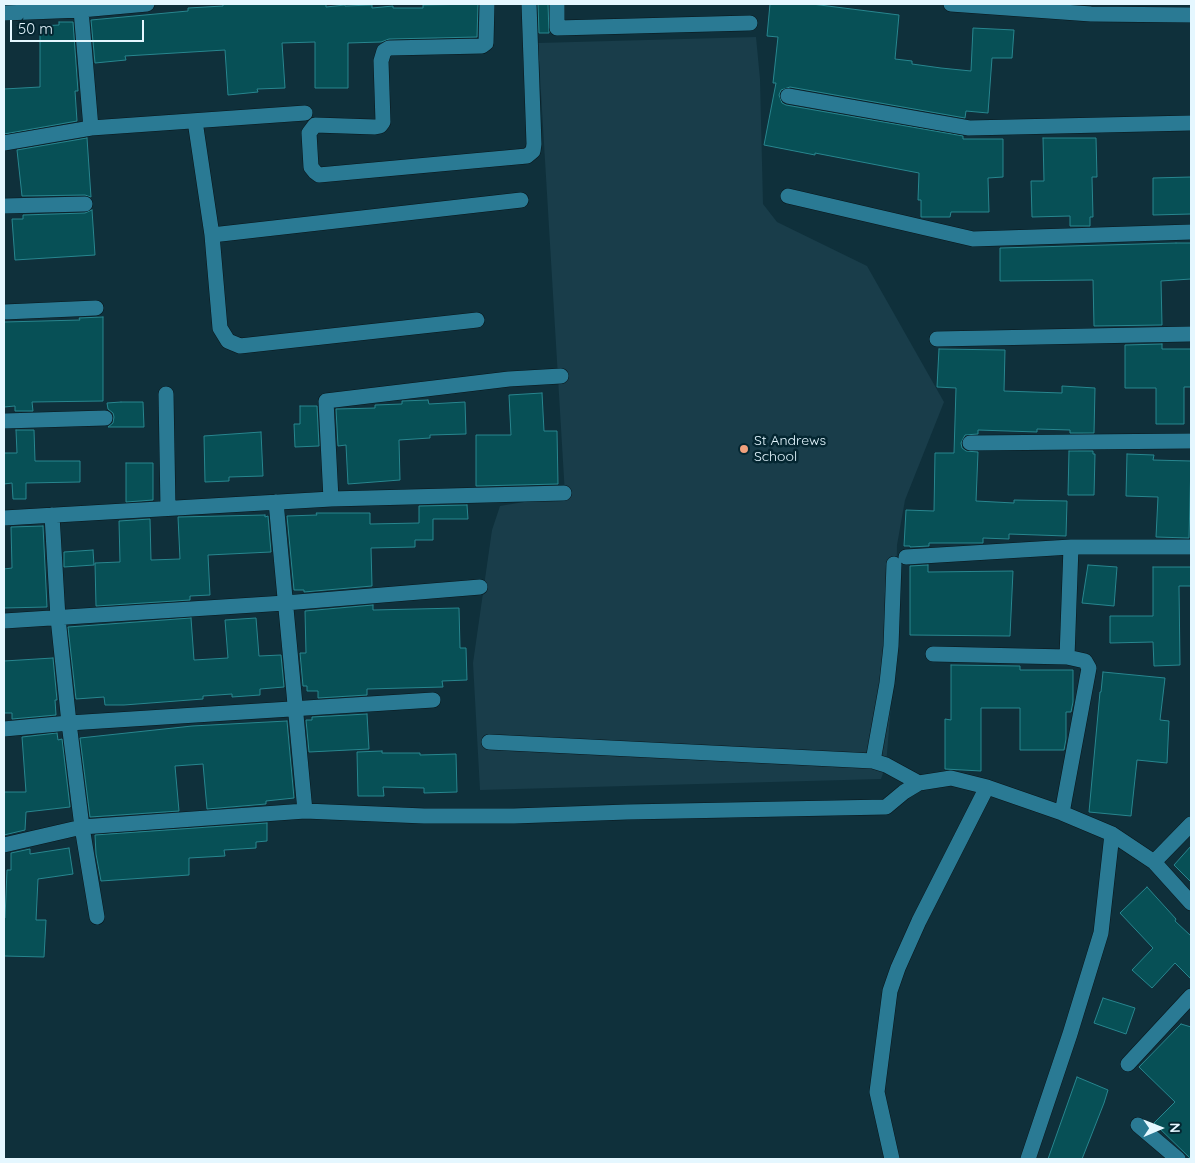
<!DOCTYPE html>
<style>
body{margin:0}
#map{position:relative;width:1195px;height:1163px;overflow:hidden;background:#0f303b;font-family:Quicksand,sans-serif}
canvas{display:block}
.frame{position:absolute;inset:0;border:5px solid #e5f7ff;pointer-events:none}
.north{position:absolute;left:1135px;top:1103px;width:50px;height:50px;-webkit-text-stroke:4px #042631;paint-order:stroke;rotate:89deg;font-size:14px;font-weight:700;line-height:20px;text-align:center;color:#e5f7ff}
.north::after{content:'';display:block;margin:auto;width:18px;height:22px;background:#e5f7ff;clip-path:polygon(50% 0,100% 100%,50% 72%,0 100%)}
.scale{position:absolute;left:10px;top:20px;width:134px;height:22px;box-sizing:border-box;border:2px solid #e5f7ff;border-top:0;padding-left:6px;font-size:15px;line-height:18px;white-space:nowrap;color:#e5f7ff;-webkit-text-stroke:4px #042631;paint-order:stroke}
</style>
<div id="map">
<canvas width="1195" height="1163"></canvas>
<div class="frame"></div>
<div class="north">N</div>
<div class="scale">50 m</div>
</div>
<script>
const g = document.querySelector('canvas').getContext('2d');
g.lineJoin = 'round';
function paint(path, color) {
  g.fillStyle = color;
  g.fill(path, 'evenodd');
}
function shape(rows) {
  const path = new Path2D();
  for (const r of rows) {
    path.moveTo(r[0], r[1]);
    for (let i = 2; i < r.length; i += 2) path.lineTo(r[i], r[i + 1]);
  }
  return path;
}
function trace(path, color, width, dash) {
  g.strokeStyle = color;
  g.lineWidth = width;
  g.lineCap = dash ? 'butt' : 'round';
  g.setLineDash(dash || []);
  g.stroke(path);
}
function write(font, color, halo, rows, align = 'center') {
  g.font = font + ' Quicksand,sans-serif';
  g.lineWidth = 5;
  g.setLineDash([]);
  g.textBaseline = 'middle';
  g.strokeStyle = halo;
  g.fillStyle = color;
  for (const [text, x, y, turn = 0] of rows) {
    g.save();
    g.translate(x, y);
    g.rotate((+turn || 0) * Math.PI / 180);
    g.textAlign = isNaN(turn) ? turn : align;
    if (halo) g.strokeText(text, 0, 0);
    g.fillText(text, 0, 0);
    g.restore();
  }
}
const built = shape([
 [756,37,760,79,763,204,777,222,867,266,944,402,905,500,897,545,895,657,886,765,881,779,480,790,473,663,492,530,500,506,565,495,538,43]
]);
const building = shape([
 [223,4,326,4,326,7,345,5,345,6,372,5,372,8,393,6,393,8,423,8,423,5,478,4,477,37,389,39,381,42,348,43,348,88,315,88,315,42,282,43,285,88,257,89,258,92,228,95,225,50,125,56,126,60,95,63,91,20,188,11,188,8,223,6,223,4],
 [538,4,548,4,549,33,539,33,538,4],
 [770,4,812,4,899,15,895,59,912,61,912,64,941,68,971,71,973,28,1014,30,1012,58,992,58,988,113,966,111,965,118,790,87,781,90,779,95,782,103,786,105,963,136,963,139,1003,139,1003,177,988,178,989,212,951,212,950,217,921,217,921,200,918,200,919,173,815,153,815,155,764,145,776,83,773,83,778,37,767,36,770,4],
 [59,22,73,22,78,91,75,91,77,121,4,134,4,89,40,87,40,26,59,25,59,22],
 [87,138,91,197,85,195,22,196,17,150,87,138],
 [1043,138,1096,138,1097,177,1092,177,1093,217,1090,217,1090,226,1070,226,1070,216,1032,217,1031,181,1044,181,1043,138],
 [1191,177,1191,214,1153,215,1153,178,1191,177],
 [92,210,95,255,15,260,12,219,23,219,23,215,85,213,92,210],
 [1176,243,1191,243,1191,279,1161,281,1162,325,1094,326,1093,280,1000,281,1000,248,1176,243],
 [103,317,103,401,32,402,33,411,15,411,15,406,4,407,4,322,80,320,79,318,103,317],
 [1162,344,1162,349,1191,349,1191,387,1184,387,1184,424,1156,424,1156,388,1125,388,1125,345,1162,344],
 [939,349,1005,350,1004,391,1062,393,1062,386,1095,388,1094,433,1070,433,1070,430,1037,429,1037,432,978,430,978,434,965,435,961,443,962,448,966,451,978,452,976,501,1014,503,1014,500,1067,501,1066,536,1009,534,1009,539,983,538,983,543,929,543,929,546,910,547,910,546,904,546,906,510,934,511,935,453,954,453,956,388,937,387,939,349],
 [542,393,544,431,557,431,558,484,476,486,476,435,511,435,509,395,542,393],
 [428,400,429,404,465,402,466,434,430,435,430,438,399,440,400,480,348,484,346,445,338,446,336,409,375,408,375,405,402,404,402,401,428,400],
 [121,402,143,402,144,427,108,427,113,423,114,417,113,413,108,409,107,403,121,402],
 [300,406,317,406,319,446,295,447,294,424,300,424,300,406],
 [16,430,34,430,35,461,80,461,80,482,26,483,26,499,13,499,12,483,4,484,4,453,17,453,16,430],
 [261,432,263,476,229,477,229,481,205,482,204,436,261,432],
 [1069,451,1093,451,1093,454,1095,454,1094,495,1068,495,1069,451],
 [1127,454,1154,455,1153,460,1191,461,1189,538,1156,537,1158,497,1126,496,1127,454],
 [126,463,153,463,153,500,126,502,126,463],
 [467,505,468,519,433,519,433,540,415,540,415,547,371,548,372,586,304,592,304,590,294,590,287,516,317,515,316,513,370,513,370,524,419,523,419,506,467,505],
 [265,515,265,517,268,516,271,552,208,555,210,595,190,596,190,600,96,606,95,563,120,562,119,521,150,519,151,560,180,559,178,517,265,515],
 [43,526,47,607,4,608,4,569,12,568,11,527,43,526],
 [93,550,94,565,64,567,64,552,93,550],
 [928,565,928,572,1013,571,1010,636,910,635,910,566,928,565],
 [1088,565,1117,567,1114,606,1082,603,1088,565],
 [1153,567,1191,567,1191,586,1179,586,1180,665,1154,666,1153,642,1110,643,1110,616,1153,616,1153,567],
 [373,605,373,610,459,608,460,648,466,648,467,680,442,681,443,687,367,689,367,695,318,698,318,691,307,691,307,686,303,686,300,653,306,653,305,611,373,605],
 [191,618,194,660,228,658,225,620,256,618,259,656,281,655,284,687,260,689,260,695,232,697,232,694,203,696,203,699,124,705,105,705,104,697,76,699,68,627,191,618],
 [53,658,57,700,55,700,56,715,12,719,12,713,4,713,4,661,53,658],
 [951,665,1020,666,1020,670,1073,670,1073,702,1071,712,1066,712,1066,739,1064,750,1020,750,1020,708,981,708,981,771,945,769,945,719,951,720,951,665],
 [1103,672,1165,678,1160,720,1169,721,1167,763,1137,760,1131,816,1089,812,1100,692,1101,692,1103,672],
 [367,714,369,749,309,752,306,720,312,720,312,717,367,714],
 [287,721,294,798,266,801,266,804,207,809,203,764,175,766,179,811,90,817,80,738,192,726,287,721],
 [57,733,58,740,62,739,70,807,26,812,25,830,4,835,4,792,26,792,22,737,57,733],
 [382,751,382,753,420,753,420,755,456,754,457,792,424,793,424,788,383,787,384,796,358,796,357,752,382,751],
 [267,823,267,841,256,842,256,848,224,850,225,856,189,858,189,875,101,881,96,854,95,835,267,823],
 [1191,846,1191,882,1174,865,1191,846],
 [69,848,73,874,38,879,36,920,46,920,44,957,4,956,4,918,5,918,7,870,11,870,11,853,30,849,30,854,69,848],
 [1147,887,1176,919,1175,921,1191,936,1191,979,1175,963,1152,988,1132,970,1153,948,1120,913,1147,887],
 [1103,998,1135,1008,1126,1034,1094,1023,1103,998],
 [1181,1024,1191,1027,1191,1159,1154,1123,1175,1102,1139,1067,1181,1024],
 [1077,1077,1108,1090,1104,1103,1082,1159,1048,1159,1077,1077]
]);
const minor = shape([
 [78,4,81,10,91,128],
 [487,4,486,43,482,46,389,48,384,51,381,61,383,122,380,126,375,127,315,125,309,133,311,167,315,172,319,175,527,156,533,151,534,144,529,4],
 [557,4,557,28,750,23],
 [951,4,1091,14,1191,15],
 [4,13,81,10,147,4],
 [788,96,969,128,1191,123],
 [195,121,212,235,220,328,228,341,240,346,477,320],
 [4,143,91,128,305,113],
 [788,196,973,239,1191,232],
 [4,206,85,204],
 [212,235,521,200],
 [4,312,96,308],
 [937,339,1191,334],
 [166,394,168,508],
 [4,421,105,418],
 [970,443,1191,441],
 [331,499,326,401,509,379,561,376],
 [276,502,305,811],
 [52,515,58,618,69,723,82,827,97,917],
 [4,518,331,499,564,493],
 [906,557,1071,547,1191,547],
 [4,621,285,603,480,587],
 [933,654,1067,657,1085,661,1089,668,1062,813],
 [1067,657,1071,547],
 [4,729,69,723,433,700],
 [489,742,873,761,886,765,919,783],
 [873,761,887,683,891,646,894,564],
 [4,845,82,827,305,811,424,816,514,816,627,812,886,807,904,792,919,783,951,778,987,787,1062,813,1112,834,1154,862,1191,903],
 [1154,862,1191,824],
 [1128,1064,1191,996],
 [1138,1125,1178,1159],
 [892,1159,877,1092,890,991,898,968,919,921,987,787],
 [1028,1159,1070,1034,1101,933,1112,834]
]);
const markers = [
 [744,449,5,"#f1a17d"]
];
const poiNames = [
 ["St Andrews",754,441],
 ["School",754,457]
];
paint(built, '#193d4a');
paint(building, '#075056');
trace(building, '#28868f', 1);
trace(minor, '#09161b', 16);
trace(minor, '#2a7a94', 15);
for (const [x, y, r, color] of markers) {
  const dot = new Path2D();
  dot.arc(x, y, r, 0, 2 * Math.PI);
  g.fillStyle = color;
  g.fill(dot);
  trace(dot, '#042631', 2);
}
write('14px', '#e5f7ff', '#042631', poiNames, 'left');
</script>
